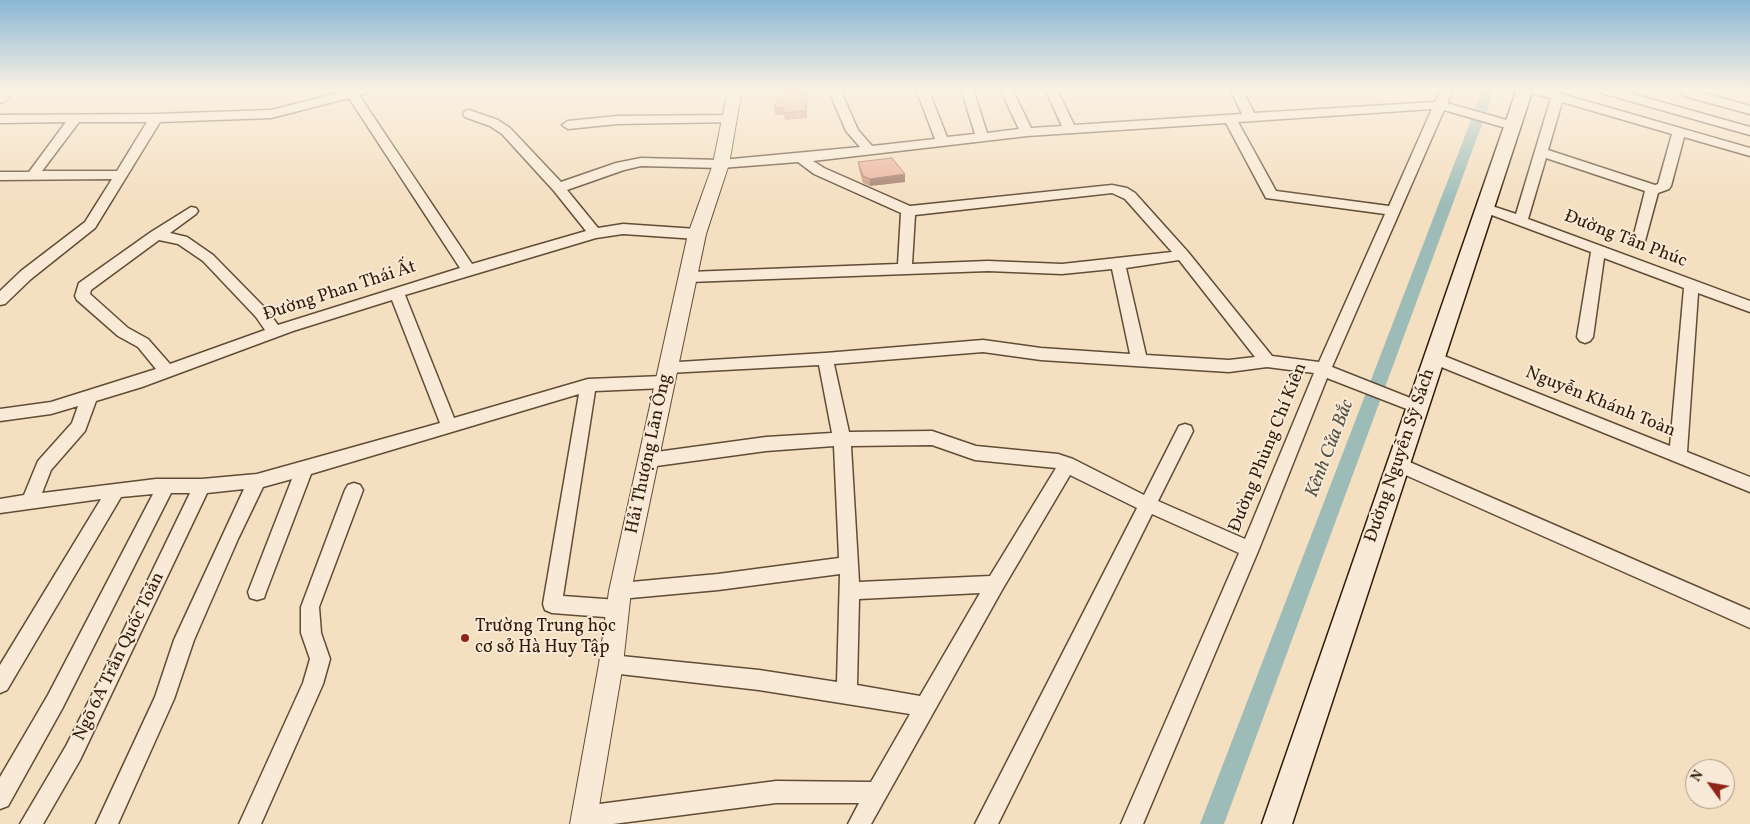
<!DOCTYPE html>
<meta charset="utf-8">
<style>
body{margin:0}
#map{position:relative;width:1750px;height:824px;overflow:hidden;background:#f4dfc0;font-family:Vollkorn,serif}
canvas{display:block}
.north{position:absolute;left:1685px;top:759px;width:50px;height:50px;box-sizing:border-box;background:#f8ead6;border:1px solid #a89784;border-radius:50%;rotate:302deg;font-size:14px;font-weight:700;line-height:20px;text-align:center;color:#301b08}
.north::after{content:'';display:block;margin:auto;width:18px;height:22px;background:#8f2418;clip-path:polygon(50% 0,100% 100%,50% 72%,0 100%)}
</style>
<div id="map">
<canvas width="1750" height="824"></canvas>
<div class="north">N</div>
</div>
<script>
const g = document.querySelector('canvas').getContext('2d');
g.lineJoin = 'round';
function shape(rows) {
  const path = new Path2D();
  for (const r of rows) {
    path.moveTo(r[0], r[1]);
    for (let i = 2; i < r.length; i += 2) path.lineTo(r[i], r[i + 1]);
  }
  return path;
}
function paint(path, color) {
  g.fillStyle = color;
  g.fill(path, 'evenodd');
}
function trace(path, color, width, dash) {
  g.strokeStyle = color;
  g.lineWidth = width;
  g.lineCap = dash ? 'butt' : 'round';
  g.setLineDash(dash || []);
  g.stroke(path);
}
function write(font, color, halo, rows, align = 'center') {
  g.font = font + ' Vollkorn,serif';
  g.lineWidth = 4;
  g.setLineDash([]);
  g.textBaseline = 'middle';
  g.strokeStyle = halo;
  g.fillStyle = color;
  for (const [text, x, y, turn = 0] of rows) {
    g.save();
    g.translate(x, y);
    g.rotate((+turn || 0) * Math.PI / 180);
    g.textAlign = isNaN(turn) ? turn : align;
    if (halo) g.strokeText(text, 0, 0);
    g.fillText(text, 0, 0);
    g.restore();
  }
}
const canal = shape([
 [1483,89,1495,89,1224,824,1200,824,1483,89]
]);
const minor = shape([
 [353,89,372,89,370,92,359,95,472,264,586,231,554,191,502,134,490,126,465,117,463,114,465,111,469,110,498,120,510,128,561,182,616,163,641,158,721,160,860,147,846,131,828,89,840,89,858,130,872,146,935,139,916,89,928,89,947,137,975,134,961,89,973,89,987,133,1019,129,1000,89,1012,89,1031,128,1062,126,1045,89,1057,89,1074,125,1242,114,1230,89,1242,89,1254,113,1435,102,1441,89,1453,89,1447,103,1517,123,1519,126,1513,130,1444,110,1332,367,1423,403,1425,407,1423,411,1417,413,1327,378,1259,549,1143,824,1121,824,1239,553,1152,514,998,824,975,824,1137,508,1070,475,1002,590,871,824,848,824,859,803,776,803,613,824,576,824,573,817,576,809,584,806,776,781,871,782,910,714,759,690,611,673,604,671,601,664,604,657,611,655,759,670,837,682,840,574,718,590,620,599,613,597,611,591,613,585,620,583,718,574,839,558,834,446,766,451,649,467,643,465,641,460,643,455,649,453,766,437,832,433,819,365,668,373,662,371,660,367,662,363,825,353,983,340,1041,348,1130,354,1112,269,1062,274,988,271,689,282,684,281,682,277,684,273,689,272,898,264,901,213,814,174,798,162,721,168,641,166,624,170,567,190,598,228,623,224,697,229,702,231,704,234,702,237,697,239,623,234,596,238,405,295,454,418,588,379,664,376,670,378,672,382,670,386,664,388,595,391,563,596,618,600,625,603,627,609,625,615,618,618,552,613,545,610,543,604,579,394,311,474,266,592,264,598,257,600,250,598,248,592,292,479,263,487,238,539,194,640,174,699,118,824,96,824,155,697,174,640,244,489,207,493,80,760,43,824,20,824,66,746,102,675,190,493,171,493,62,709,8,806,0,809,0,777,48,695,153,494,121,497,7,690,0,693,0,665,101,499,0,513,0,499,24,495,38,461,72,423,78,406,51,414,0,421,0,409,51,402,156,369,138,347,118,336,77,300,75,296,79,283,151,232,191,207,196,208,198,211,196,214,170,233,187,237,213,255,266,309,278,325,460,268,349,98,271,118,160,122,95,228,31,279,5,304,0,305,0,291,21,271,85,222,112,179,0,180,0,172,29,172,66,122,0,123,0,115,156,114,271,110,353,89],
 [1432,109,1389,206,1276,191,1238,122,1432,109],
 [79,122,147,122,117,171,42,171,79,122],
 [1226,123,1266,198,1385,214,1319,362,1272,356,1188,252,1135,193,1127,188,1112,185,910,206,824,168,813,161,1027,136,1226,123],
 [1112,193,1125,199,1172,252,1062,264,988,261,912,264,915,215,1112,193],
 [159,240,178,244,203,261,256,317,265,330,170,364,148,339,128,328,90,294,91,290,159,240],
 [1179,260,1255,357,1229,360,1146,355,1126,268,1179,260],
 [392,300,440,423,257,474,202,479,156,479,42,493,51,470,85,431,96,401,142,387,293,331,392,300],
 [983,352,1041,360,1229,372,1267,367,1314,373,1245,539,1158,501,1193,431,1191,426,1185,424,1179,426,1144,495,1073,459,1058,454,976,446,932,431,849,432,834,364,983,352],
 [932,445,975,460,1056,468,990,576,859,582,851,446,932,445],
 [980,593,920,696,857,685,859,599,980,593],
 [1525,89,1544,89,1750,148,1750,156,1684,137,1671,186,1669,189,1658,193,1645,241,1635,241,1633,238,1645,191,1546,158,1528,219,1750,301,1750,312,1698,293,1687,452,1750,477,1750,492,1429,362,1426,358,1429,354,1434,352,1439,354,1670,446,1684,288,1604,258,1593,337,1590,341,1585,343,1580,341,1577,337,1591,252,1481,211,1479,208,1481,205,1486,204,1516,214,1551,98,1527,92,1525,89],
 [1562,102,1672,134,1658,184,1655,185,1548,150,1562,102],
 [1596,89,1615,89,1750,127,1750,135,1598,92,1596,89],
 [1679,89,1691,89,1750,106,1750,114,1684,96,1679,89],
 [730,115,734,116,736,119,734,122,617,124,568,129,562,125,568,121,617,116,730,115],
 [1398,457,1750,610,1750,628,1392,469,1390,464,1392,459,1398,457],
 [354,483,360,485,363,490,319,607,321,633,330,659,323,684,261,824,239,824,303,683,310,659,301,633,301,607,345,490,348,485,354,483]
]);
const tertiary = shape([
 [0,89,14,89,5,102,0,103,0,89],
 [728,89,742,89,729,164,706,234,631,591,623,664,596,824,570,824,599,664,609,591,688,234,713,164,728,89]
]);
const secondary = shape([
 [1517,89,1533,89,1292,824,1262,824,1517,89]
]);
const wall = shape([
 [807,89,807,118,785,120,784,115,775,115,774,108],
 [858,162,905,174,905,182,870,186,863,183,859,169]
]);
const shadedWall = shape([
 [905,174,905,182,870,186,870,179]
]);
const building = shape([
 [794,89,807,89,806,111,784,113,784,108,774,108,781,92,794,89],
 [892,158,905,174,870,179,863,176,858,162,892,158]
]);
const markers = [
 [465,638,5,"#8f2418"]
];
const streetNames = [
 ["Đường Tân Phúc",1625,240,21],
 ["Đường Phan Thái Ất",340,292,-18],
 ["Nguyễn Khánh Toàn",1600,403,22],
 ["Đường Phùng Chí Kiên",1269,448,-68],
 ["Hải Thượng Lãn Ông",650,454,-78],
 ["Đường Nguyễn Sỹ Sách",1401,456,-71],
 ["Ngõ 6A Trần Quốc Toản",120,657,-64]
];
const poiNames = [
 ["Trường Trung học",475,628],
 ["cơ sở Hà Huy Tập",475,649]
];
const waterNames = [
 ["Kênh Cửa Bắc",1331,449,-69]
];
paint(canal, '#9dbcb8');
trace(minor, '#614c36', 3);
trace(tertiary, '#614c36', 2);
trace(secondary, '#301b08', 3);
paint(minor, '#f8ead6');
paint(tertiary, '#f8ead6');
paint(secondary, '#f8ead6');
paint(wall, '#ca9b88');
paint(shadedWall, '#a47e6f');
paint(building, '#ebb49e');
trace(building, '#a47e6f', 1);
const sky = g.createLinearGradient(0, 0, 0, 204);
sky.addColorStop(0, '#8ab7d5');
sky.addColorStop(0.44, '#faf1e3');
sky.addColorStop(1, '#faf1e300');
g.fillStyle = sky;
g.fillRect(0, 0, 1750, 204);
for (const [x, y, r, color] of markers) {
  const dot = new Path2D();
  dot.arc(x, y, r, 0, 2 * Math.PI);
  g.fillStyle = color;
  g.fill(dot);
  trace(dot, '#f8ead6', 2);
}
write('18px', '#301b08', '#f8ead6', streetNames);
write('18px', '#301b08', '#f8ead6', poiNames, 'left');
write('italic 19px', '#565346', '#f8ead6', waterNames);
</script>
